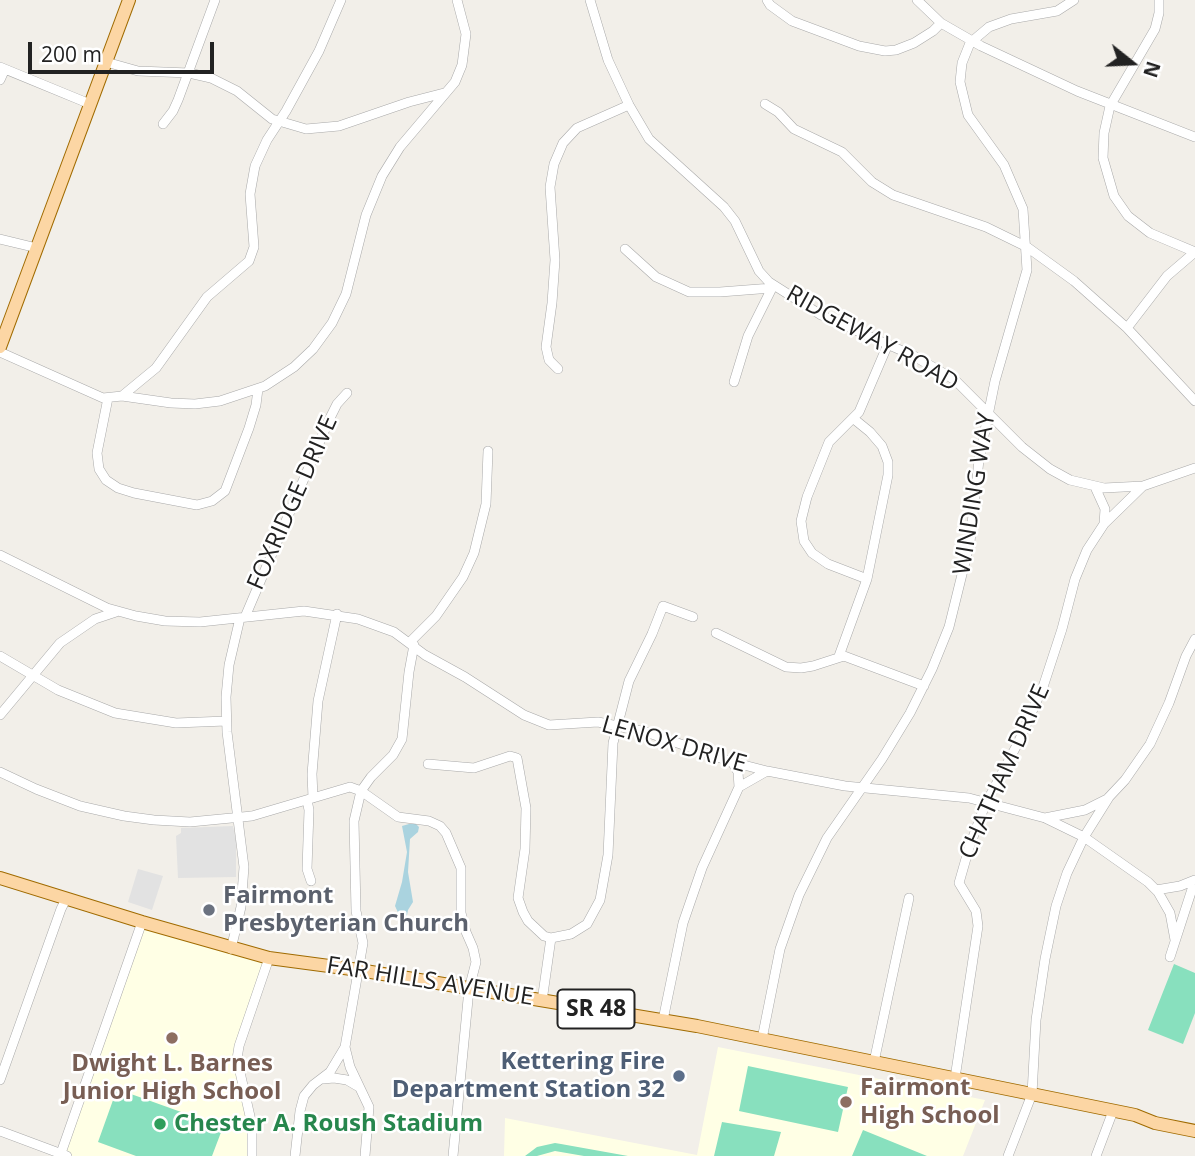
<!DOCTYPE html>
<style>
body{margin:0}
#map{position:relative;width:1195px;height:1156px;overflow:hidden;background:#f2efe9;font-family:"Open Sans",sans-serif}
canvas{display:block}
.north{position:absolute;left:1097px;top:28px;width:70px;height:70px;-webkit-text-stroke:5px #fff;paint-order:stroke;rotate:108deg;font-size:19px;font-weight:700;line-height:28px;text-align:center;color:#222}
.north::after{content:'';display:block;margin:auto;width:24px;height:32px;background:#222;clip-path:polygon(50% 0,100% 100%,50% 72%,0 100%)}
.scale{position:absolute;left:28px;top:42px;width:186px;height:32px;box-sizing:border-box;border:4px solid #222;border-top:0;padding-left:9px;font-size:21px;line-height:24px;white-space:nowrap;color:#222;-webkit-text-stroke:5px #fff;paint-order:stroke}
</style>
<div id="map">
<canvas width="1195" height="1156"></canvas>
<div class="north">N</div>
<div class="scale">200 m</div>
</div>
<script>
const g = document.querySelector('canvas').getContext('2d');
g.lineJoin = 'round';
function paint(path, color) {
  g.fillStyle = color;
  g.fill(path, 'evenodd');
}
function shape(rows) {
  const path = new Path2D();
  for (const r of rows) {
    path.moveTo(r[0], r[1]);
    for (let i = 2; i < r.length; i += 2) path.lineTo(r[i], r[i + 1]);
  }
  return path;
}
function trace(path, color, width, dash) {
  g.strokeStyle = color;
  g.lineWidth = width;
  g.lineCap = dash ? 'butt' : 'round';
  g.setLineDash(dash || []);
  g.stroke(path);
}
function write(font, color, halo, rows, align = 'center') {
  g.font = font + ' "Open Sans",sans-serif';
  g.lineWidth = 5;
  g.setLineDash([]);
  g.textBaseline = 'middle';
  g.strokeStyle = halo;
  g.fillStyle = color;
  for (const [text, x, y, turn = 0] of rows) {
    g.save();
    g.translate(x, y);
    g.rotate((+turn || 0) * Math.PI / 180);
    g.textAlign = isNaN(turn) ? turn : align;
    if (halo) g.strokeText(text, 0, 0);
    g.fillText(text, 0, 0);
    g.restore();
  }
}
const education = shape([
 [142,922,269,958,239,1046,252,1125,252,1156,60,1156],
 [718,1047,985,1100,963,1156,504,1156,505,1118,697,1155]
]);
const pitch = shape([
 [1174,964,1195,973,1195,1013,1183,1044,1148,1030],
 [748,1066,848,1087,838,1132,739,1111],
 [117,1089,223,1127,212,1156,136,1156,98,1142],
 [722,1122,781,1132,774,1156,714,1156],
 [863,1130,927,1156,852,1156],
 [555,1143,561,1144,628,1156,584,1156,555,1151,537,1156,525,1156,537,1147]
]);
const parking = shape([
 [233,826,236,840,236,877,178,878,176,836,181,833,181,828],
 [138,869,163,876,152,910,128,902]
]);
const water = shape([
 [409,824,416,824,419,827,418,832,410,839,408,872,413,902,408,910,406,920,402,921,395,906,402,882,407,852,402,826]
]);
const minor = shape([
 [590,0,608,60,629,105,649,139,724,207,735,221,759,271,769,282,821,315,914,356,955,380,1022,447,1050,469,1070,480,1104,488,1143,486,1195,468],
 [767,0,770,5,792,21,859,46,885,51,896,50,914,43,933,31,941,23],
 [917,0,941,23,981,46,1077,91,1195,137],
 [1159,0,1159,13,1155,29,1110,106,1104,133,1103,158,1114,196,1128,216,1150,233,1195,252],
 [106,62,138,71,189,73,211,78,237,91,272,119,306,129,339,126,409,102,444,93],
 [0,67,90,104],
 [0,80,5,69],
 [765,104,778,112,794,129,842,152,872,182,893,195,986,227,1027,247,1074,281,1127,328,1195,401],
 [163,124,173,111,178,100,215,0],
 [0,239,37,248],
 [625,249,656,277,689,292,720,292,772,288],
 [1127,328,1167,276,1195,252],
 [0,352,103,398,122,396,156,368,207,297,249,261,254,247,250,194,255,166,267,140,286,111,319,51,341,0],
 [558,369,549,360,546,347,552,303,555,260,550,187,554,164,563,143,577,128,629,105],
 [734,382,748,336,773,286],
 [122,396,171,403,195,404,220,401,265,386,294,367,313,349,332,323,346,294,366,215,382,176,400,147,455,82,462,65,466,34,457,0],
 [108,398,97,453,99,469,106,480,118,488,134,493,197,505,212,501,225,491,249,428,256,405,258,389],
 [1095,487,1105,509,1104,524],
 [0,555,107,608,136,616,165,621,200,622,304,611,358,619,394,632,425,655,465,677,524,715,549,725,598,722,646,732,732,762,767,771,845,786,969,798,1045,818,1084,837,1148,882,1158,892,1170,913,1175,940],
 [867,579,828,564,812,553,804,541,801,521,807,497,829,442,859,412,888,344],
 [245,617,329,420,337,404,347,393],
 [716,633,786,667,801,668,813,666,844,656,924,686],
 [410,642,436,616,463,577,474,553,486,504,488,451],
 [0,656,58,690,115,713,176,723,226,721],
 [839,656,867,579,888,475,888,462,882,446,870,432,854,419],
 [0,715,60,643,95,619,116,612],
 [732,762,738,772,739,787],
 [428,764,474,768,510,756,517,758,526,808,525,849,518,898,523,912,528,921,544,936,551,938],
 [0,772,36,789,80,806,124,816,154,820,190,822,252,816,350,787,361,791,398,817,429,821,440,826,446,833,461,868,461,913,466,932,473,948,476,962,469,989,453,1156],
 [313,798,312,774,318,701,337,614],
 [307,800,309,810,307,869,311,881],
 [1045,818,1085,810,1107,799],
 [1156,890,1180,886,1195,880],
 [551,938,571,934,587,924,600,900,608,855,613,743,629,681,652,634,663,606,693,617],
 [231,949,241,907,244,867,227,732,226,697,229,665,240,618],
 [1170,957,1195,880],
 [542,1001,551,938],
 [663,1020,683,923,702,868,739,787,767,771],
 [762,1039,780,949,799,895,827,838,882,759,910,713,932,669,949,627,970,542,979,460,995,381,1027,270,1023,209,1004,165,968,115,960,82,962,63,970,43,989,27,1011,19,1057,11,1074,0],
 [874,1062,909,898],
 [955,1078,978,926,976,911,959,883,969,848,985,805,1018,743,1043,687,1062,629,1075,579,1087,550,1104,524,1143,486],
 [323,1079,334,1078,347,1080,359,1087],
 [0,1080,61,909,66,899],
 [0,1131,67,1156],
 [60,1156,142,922],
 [252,1156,252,1125,237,1059,239,1046,269,958],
 [295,1156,300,1111,304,1096,313,1085,330,1072,345,1047],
 [365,1156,369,1107,350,1067,345,1047,363,943,356,911,354,821,361,791,371,777,393,755,402,739,409,672,414,645],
 [1008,1156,1032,1094,1036,1020,1045,959,1056,906,1067,873,1084,837,1109,797,1125,780,1150,744,1169,703,1186,656,1195,639],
 [1096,1156,1113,1111]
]);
const major = shape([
 [0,347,129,0],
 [0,878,142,922,269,958,359,970,697,1026,1135,1115,1155,1123,1195,1131]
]);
const markers = [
 [209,910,7,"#6b7280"],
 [172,1038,7,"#8d6e63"],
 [679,1076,7,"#5c6f8a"],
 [846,1102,7,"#8d6e63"],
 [160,1124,7,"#2e9e5b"]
];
const shields = [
 [596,1009,77]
];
const shieldNames = [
 ["SR 48",596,1009]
];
const streetNames = [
 ["RIDGEWAY ROAD",872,339,29],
 ["WINDING WAY",975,494,-81],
 ["FOXRIDGE DRIVE",293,503,-66],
 ["LENOX DRIVE",674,745,16],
 ["CHATHAM DRIVE",1005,772,-66],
 ["FAR HILLS AVENUE",430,982,9]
];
const worshipNames = [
 ["Fairmont",223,896],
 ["Presbyterian Church",223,924]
];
const serviceNames = [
 ["Kettering Fire",665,1062],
 ["Department Station 32",665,1090]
];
const educationNames = [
 ["Dwight L. Barnes",172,1064],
 ["Junior High School",172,1092],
 ["Fairmont",860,1088,"left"],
 ["High School",860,1116,"left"]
];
const leisureNames = [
 ["Chester A. Roush Stadium",174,1124]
];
paint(education, '#ffffe5');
paint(pitch, '#88e0be');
paint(parking, '#e2e2e2');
paint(water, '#aad3df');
trace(minor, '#a9a9a9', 10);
trace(major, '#a06b00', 14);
trace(minor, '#fff', 9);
trace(major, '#fcd6a4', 12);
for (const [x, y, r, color] of markers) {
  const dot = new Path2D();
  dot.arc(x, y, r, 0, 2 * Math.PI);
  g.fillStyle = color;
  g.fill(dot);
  trace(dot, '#fff', 2.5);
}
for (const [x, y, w] of shields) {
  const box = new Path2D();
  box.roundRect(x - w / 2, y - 19.5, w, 39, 5);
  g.fillStyle = '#fff';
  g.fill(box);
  trace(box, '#222', 2);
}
write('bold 23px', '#222', null, shieldNames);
write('24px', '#222', '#fff', streetNames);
write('bold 24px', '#5b616d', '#fff', worshipNames, 'left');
write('bold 24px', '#4e5e75', '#fff', serviceNames, 'right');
write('bold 24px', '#785e54', '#fff', educationNames);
write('bold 24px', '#27864d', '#fff', leisureNames, 'left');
</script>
